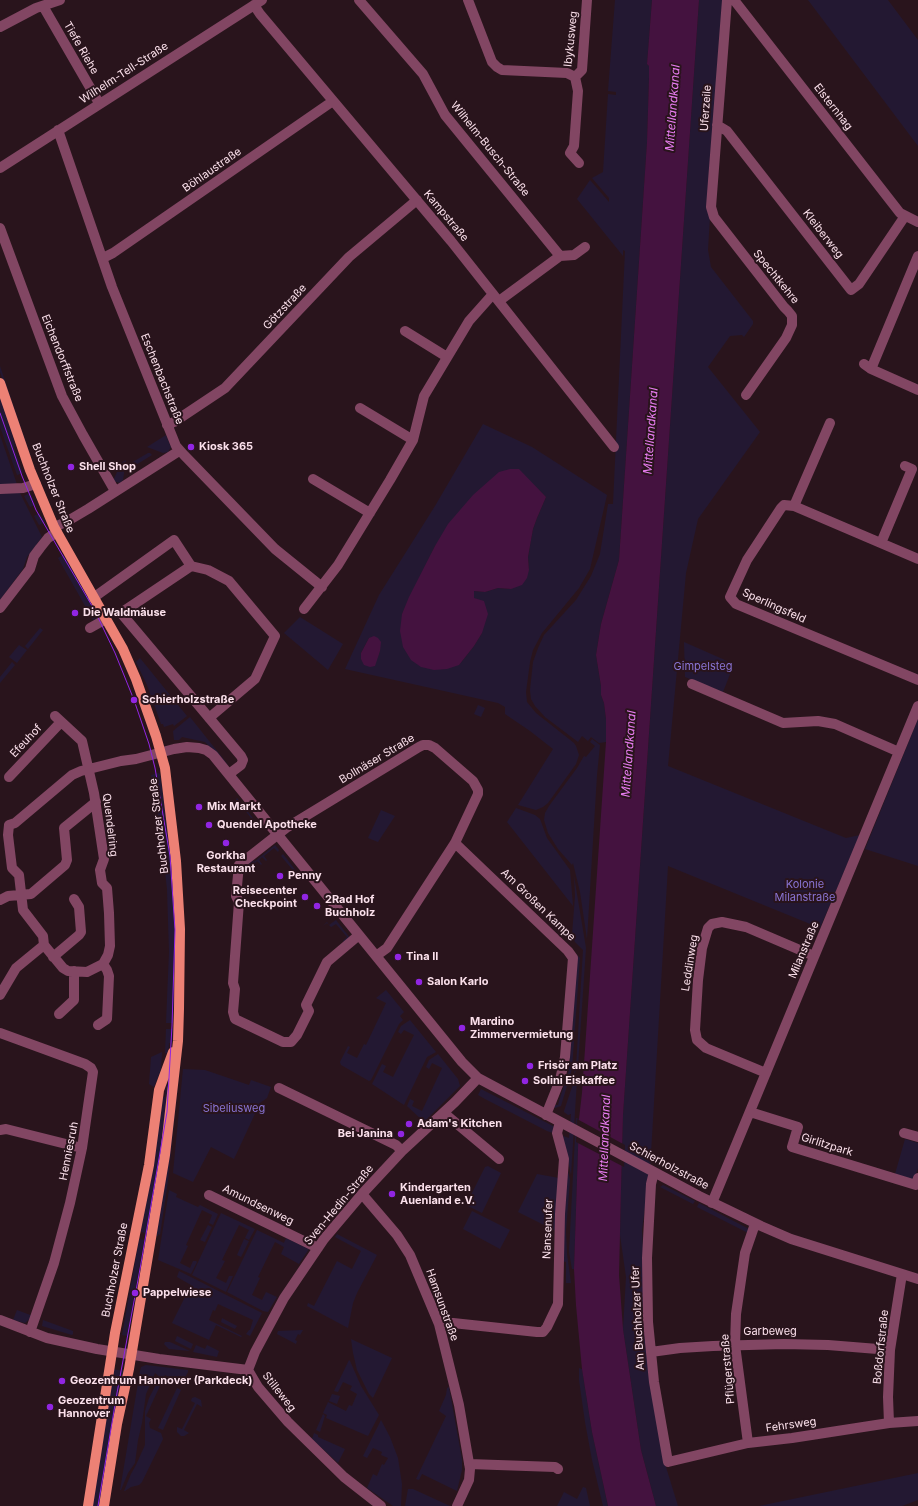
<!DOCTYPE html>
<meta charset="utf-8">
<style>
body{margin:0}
canvas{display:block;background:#29141c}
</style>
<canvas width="918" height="1506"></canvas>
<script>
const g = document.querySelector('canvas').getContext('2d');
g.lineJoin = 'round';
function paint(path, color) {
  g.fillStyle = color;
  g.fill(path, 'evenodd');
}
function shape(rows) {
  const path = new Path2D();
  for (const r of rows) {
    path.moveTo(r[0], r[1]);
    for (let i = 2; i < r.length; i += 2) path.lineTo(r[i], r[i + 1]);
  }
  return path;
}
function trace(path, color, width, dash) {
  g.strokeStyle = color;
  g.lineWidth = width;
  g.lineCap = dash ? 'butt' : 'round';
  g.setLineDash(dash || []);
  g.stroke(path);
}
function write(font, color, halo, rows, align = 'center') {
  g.font = font + ' Inter,sans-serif';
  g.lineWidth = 4;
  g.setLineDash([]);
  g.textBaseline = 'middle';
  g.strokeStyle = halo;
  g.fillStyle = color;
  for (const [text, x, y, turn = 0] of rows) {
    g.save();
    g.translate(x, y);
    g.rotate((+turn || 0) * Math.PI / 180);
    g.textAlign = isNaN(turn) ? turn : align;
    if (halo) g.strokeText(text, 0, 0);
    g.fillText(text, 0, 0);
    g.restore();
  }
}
const green = shape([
 [615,0,652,0,647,64,649,66,649,78,647,142,619,560,601,624,596,655,601,686,601,695,604,703,606,719,606,742,599,743,591,737,588,741,582,736,578,742,545,717,535,706,531,699,530,690,533,662,538,648,544,635,576,600,591,576,600,554,608,504,613,504,625,251,623,250,623,256,577,199,590,180,609,202,609,198,592,178,603,172,608,94,616,95,616,92,608,91],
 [699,0,723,0,708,250,711,267,753,321,753,324,744,337,742,335,730,336,708,367,760,432,698,519,686,573,668,766,846,838,860,835,820,928,668,866,650,1170,642,1230,648,1353,657,1417,666,1467,678,1506,656,1506,641,1450,623,1329,626,1277,620,1235,621,1190,623,1115],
 [808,0,888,0,918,40,918,146],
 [0,366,31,457,27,450,0,372],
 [0,394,9,421,15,446,14,447,23,473,17,475,0,427],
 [483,424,532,447,607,495,590,569,579,588,542,633,533,650,530,662,526,692,527,702,536,713,574,743,576,746,579,755,576,764,548,803,543,807,536,810,518,805,553,749,530,731,505,714,505,707,498,703,345,669,379,595,435,506],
 [533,484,546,497,537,518,533,529,528,557,529,570,511,589,498,588,485,592,474,591,474,599,482,633,474,646,459,665,402,614,435,546],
 [369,638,380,651,374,666,361,659,361,653],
 [0,435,20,493,42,537,27,557,23,569,0,600],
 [166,435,171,447,168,452,163,453,147,447],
 [148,453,150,453,152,455,131,468,130,465,131,463],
 [126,460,123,480,120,483,113,481,121,463],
 [30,493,35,505,30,507,24,496],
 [39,513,45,522,39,525,34,516],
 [64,554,99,617,93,620,58,558],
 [300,617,343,644,328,670,284,633],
 [40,628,43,630,28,649,25,646],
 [684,642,734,664,723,692,685,677],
 [19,645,27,650,17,663,9,657],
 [140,658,187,716,174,726,173,724,164,727,163,724,161,724,147,685,136,662],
 [12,662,15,665,0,683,0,677],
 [478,705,485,708,481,717,474,714],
 [190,717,229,766,205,742,182,737,179,740,174,740,173,731],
 [918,719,918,866,865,849],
 [592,739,600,745,597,775,587,939,580,892,573,863,572,865,558,849,548,833,544,820,545,813,549,806,577,768,584,756,586,757,595,746,590,742],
 [158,773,160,774,171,848,174,887,176,960,173,1023,166,1023,169,952,167,889,159,820,151,775],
 [237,798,256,822,255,823,236,799],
 [516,808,535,815,540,819,547,838,570,870,573,906,507,822],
 [381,810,395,816,378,842,368,838],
 [275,845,279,850,278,852,274,848,264,856,267,860,266,861,262,857,259,860,262,864,261,865,257,861,254,864,256,866,253,868,250,867,248,864,253,861,254,862],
 [283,854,303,880,302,881,281,856],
 [574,876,586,948,578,1066,572,1079,576,1067,583,950,575,942,572,935,575,896],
 [336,920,350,938,345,944,343,941,347,937,336,924,331,927,327,923,323,926,327,922,329,925],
 [576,954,580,958,572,1069,561,1106,555,1108,553,1107,554,1105,558,1105,559,1101,569,1070,570,1061,569,1059,570,1056,572,1034,571,1031,572,1030,574,1006],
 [386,990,404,1012,400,1016,403,1020,399,1024,371,1080,369,1081,341,1065,340,1062,348,1046,350,1047,347,1053,357,1058,364,1044,366,1045,386,1003,376,998],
 [410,1020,436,1052,427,1057,404,1105,372,1084,382,1064,386,1066,383,1072,393,1077,414,1035,404,1030,401,1034,398,1032,401,1026],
 [166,1029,173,1029,172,1043,169,1043,168,1054,165,1053],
 [162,1052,161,1070,154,1087,149,1084,151,1057],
 [438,1054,458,1079,460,1086,424,1122,407,1106,410,1099,414,1101,412,1106,422,1111,442,1068,432,1063,429,1069,426,1067,429,1060],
 [180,1066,168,1181,160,1235,158,1234,158,1236,156,1236],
 [183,1069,205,1070,249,1085,251,1080,271,1087,267,1098,260,1103,234,1159,211,1147,193,1182,173,1173],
 [575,1078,577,1080,571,1175,563,1136,569,1138,571,1114,568,1115,564,1112,564,1111],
 [166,1084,171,1085,149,1234,138,1231,161,1097,165,1097],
 [481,1089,555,1127,553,1133,547,1131,485,1099,478,1095],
 [576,1118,579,1119,574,1269,572,1269,569,1252],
 [905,1139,918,1143,918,1168,914,1180,895,1174],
 [566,1162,570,1180,566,1231,567,1254,571,1283,566,1283,566,1262,561,1261],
 [488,1166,501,1173,482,1213,466,1205,485,1167],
 [537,1174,559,1178,556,1231,518,1212],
 [663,1185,695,1201,693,1204,660,1187],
 [169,1190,177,1194,176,1197,198,1207,200,1205,218,1214,213,1225,209,1223,212,1215,202,1210,186,1245,188,1246,180,1263,190,1268,193,1261,196,1261,197,1262,191,1274,158,1260],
 [699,1203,749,1229,748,1233,697,1207],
 [472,1211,510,1230,500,1249,463,1229],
 [221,1213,255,1229,249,1240,245,1238,249,1230,239,1225,222,1260,225,1261,216,1278,226,1283,229,1276,233,1276,226,1292,192,1275],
 [208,1225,212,1227,205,1242,200,1240],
 [257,1230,284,1243,286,1238,309,1249,299,1264,281,1254,284,1247,275,1242,258,1277,260,1278,252,1295,262,1300,266,1292,277,1297,268,1312,263,1311,227,1292],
 [337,1234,377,1255,357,1293,353,1303,348,1328,307,1306,308,1303,314,1306,337,1261,352,1269,361,1251,335,1237],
 [139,1239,144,1240,127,1336,122,1335],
 [244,1239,249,1241,241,1257,237,1255],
 [179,1271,262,1313,250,1336,246,1334,249,1330,250,1330,253,1320,218,1304,215,1311,213,1310,209,1320,242,1336,241,1337,216,1325,209,1340,172,1323,191,1285,177,1277],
 [17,1310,33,1316,25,1323,13,1320],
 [222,1318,237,1326,235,1329,221,1322],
 [43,1320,73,1331,73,1334,72,1335,42,1326],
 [303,1330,300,1335,298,1334,295,1340,297,1341,296,1344,277,1334,278,1331],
 [177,1336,193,1344,191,1349,175,1341],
 [351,1339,392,1358,373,1398,369,1394,357,1370,353,1353],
 [165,1342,170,1342,190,1351,169,1349,164,1344],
 [196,1345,205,1349,207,1345,219,1351,217,1357,193,1352],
 [349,1360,350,1361,361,1386,379,1415,368,1436,326,1418,327,1415,323,1413,328,1402,346,1411,349,1405,352,1406,357,1394,350,1390,352,1386,343,1382,338,1392,334,1391],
 [146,1365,188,1370,188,1372,183,1381,185,1382,184,1384,165,1375,146,1416,151,1419,149,1423,150,1428,161,1433,163,1439,142,1482,139,1485,131,1487,125,1491,124,1491,131,1474,136,1465,145,1445,145,1411,149,1398,160,1377,155,1373,146,1394,142,1423,138,1440,135,1463,128,1473,121,1490,120,1490,140,1371,141,1367],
 [579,1368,582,1369,592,1432,608,1506,603,1506,592,1460,585,1422,579,1380],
 [112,1369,124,1371,100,1506,92,1506],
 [449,1387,462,1459,462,1470,457,1491,422,1474,419,1480,416,1479,446,1416,439,1411,446,1395,447,1388],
 [177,1388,181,1390,163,1430,158,1428],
 [332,1394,340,1396,337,1404,329,1401],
 [195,1397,201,1400,202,1407,197,1404,184,1430,189,1433,184,1436,181,1436,177,1432,177,1427,182,1429,195,1403,191,1401,192,1398],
 [323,1414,325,1416,320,1432,316,1430],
 [381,1420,390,1437,398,1458,402,1484,401,1506,393,1506,367,1488,373,1474,377,1476,382,1464,384,1465,388,1458,381,1455,382,1452,373,1448,367,1458,363,1456],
 [314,1433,318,1435,318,1437,345,1449,338,1463,312,1439],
 [918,1473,918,1500,902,1506,759,1506],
 [583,1487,586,1488,590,1506,557,1506,564,1492,577,1499],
 [408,1489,413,1489,450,1506,405,1506]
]);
const water = shape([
 [652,0,699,0,623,1115,621,1190,619,1275,623,1329,641,1450,656,1506,608,1506,592,1432,582,1369,576,1305,574,1269,579,1119,582,1093,606,742,606,719,604,703,601,695,601,686,596,655,601,624,619,560,647,142,649,78,649,66,647,64],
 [510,469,519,469,546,497,537,518,533,529,528,557,529,570,527,578,522,585,511,589,498,588,485,592,474,591,474,598,484,601,488,614,482,633,474,646,459,665,447,669,434,670,421,667,411,660,403,647,400,631,402,614,409,597,435,546,448,524,473,495,499,472],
 [374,636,378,638,381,642,380,651,375,666,370,667,364,665,361,659,361,653,369,638]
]);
const pier = shape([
 [577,1119,625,1145,624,1167,576,1142]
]);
const minor = shape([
 [359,0,423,74,445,115,560,256],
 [468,0,492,62,497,67,502,70,567,73,575,77,578,91,574,146,570,153,579,163],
 [727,0,711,207,714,217,784,307,788,311,792,316,792,325,786,338,746,395],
 [734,0,900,213,918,222],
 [254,5,260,14,451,241,614,447],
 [43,6,99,103],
 [0,27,36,8,60,0],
 [575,77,582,70,587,0],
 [717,125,727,131,851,290,859,284,905,216],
 [58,130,112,287,176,446,184,455,275,549,322,587],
 [0,168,262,0],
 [0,228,62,396,83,435,115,491],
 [103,258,113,253,333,101],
 [499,301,560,256,574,255,585,247],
 [405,331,447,357],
 [864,364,871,369,918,390],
 [871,369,918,256],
 [360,408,413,440],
 [167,425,174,422,225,388,349,257,417,200],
 [313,479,370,513],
 [0,489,23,488,36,484],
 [794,506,830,423],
 [54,527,66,522,88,509,179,451],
 [881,543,912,469,905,466],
 [918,559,794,506,784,505,781,508,747,560,730,597,736,604,918,680],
 [93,598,174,540,191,566],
 [0,608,30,569,34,556,40,548,48,538,57,532],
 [304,609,338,565,390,480,413,440,424,396,469,321,493,294],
 [90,628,106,619],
 [692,684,783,723,818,721,835,724,899,752],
 [209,718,255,679,275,636,229,581,208,570,191,566,121,613,200,707,241,756,243,760,241,765,229,774],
 [9,777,61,722],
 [9,825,15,823,72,775,81,771,121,761,136,759,174,749,187,747,199,748,206,750,213,755,230,776,462,1062,478,1078,699,1196,761,1226,791,1239,918,1279],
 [9,825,8,835,12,868,19,875,23,910,43,936,44,945,63,968,68,971,87,972,103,964,108,955,110,946,109,913,107,888,102,883,100,870,104,859,94,793,82,741,55,716],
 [455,843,568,951,573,958,565,1057,560,1080,546,1115],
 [0,900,8,896,31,894,65,865,67,860,64,828,96,802],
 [359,935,327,962,306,1005,309,1011,297,1035,291,1042,283,1042,235,1019,233,1012,235,989,233,983,239,902,236,896,239,865,286,828,419,747,423,745,429,745,435,748,473,781,478,790,478,794,455,843,387,948,376,956],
 [53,957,79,935,81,932,79,907,74,899],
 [0,995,16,968,44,945],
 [59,1014,74,1000,74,971],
 [98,1025,107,1019,109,976,107,970,103,964],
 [0,1033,85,1064,91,1068,93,1072,82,1148,70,1203,54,1263,30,1332],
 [766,1073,706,1048,697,1040,695,1030,698,980,702,948,708,928,712,924,722,922,746,927,814,956],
 [279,1088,396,1145,402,1151],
 [750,1112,798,1127,792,1147,916,1185,918,1178],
 [444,1113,499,1159],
 [0,1130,6,1129,82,1148],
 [904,1133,918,1137],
 [654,1172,651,1184,647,1258,648,1322,654,1382,668,1462,748,1443,792,1438,889,1423,918,1421],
 [362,1194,397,1235,410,1255,439,1324,459,1405,470,1469,469,1480,457,1506],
 [209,1195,318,1248],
 [712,1203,918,706],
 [0,1320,47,1338,97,1349,159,1359,248,1370],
 [439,1324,453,1323,537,1332,543,1332,547,1327,558,1304,560,1214,564,1159,557,1133,560,1122],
 [651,1352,680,1348,713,1346,784,1344,828,1345,890,1350],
 [248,1370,255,1352,284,1298,324,1239,362,1194,402,1151,455,1102,478,1078],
 [248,1370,258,1387,288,1422,344,1477,381,1506],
 [889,1423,888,1397,890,1350,902,1274],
 [748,1443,735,1345,736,1314,745,1253,755,1224],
 [469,1464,555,1467,558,1469]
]);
const major = shape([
 [0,383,30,470,54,527,123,649,136,679,156,736,165,768,176,861,180,929,179,1009,178,1041,165,1155,129,1369,117,1424,104,1506],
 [88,1506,115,1333,149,1165,159,1090,173,1052]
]);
const tram = shape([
 [0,413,22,476,36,510,95,611,115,653,134,700,149,744,155,768,170,856,175,930,172,1026,167,1112,140,1269,117,1393,98,1506]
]);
const markers = [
 [191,447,4,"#9125e2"],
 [71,467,4,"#9125e2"],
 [75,613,4,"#9125e2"],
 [134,700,4,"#9125e2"],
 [199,807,4,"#9125e2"],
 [209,825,4,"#9125e2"],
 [226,843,4,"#9125e2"],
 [280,876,4,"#9125e2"],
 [305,897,4,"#9125e2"],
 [317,906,4,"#9125e2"],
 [398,957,4,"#9125e2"],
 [419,982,4,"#9125e2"],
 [462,1028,4,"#9125e2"],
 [530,1066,4,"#9125e2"],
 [525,1081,4,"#9125e2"],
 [409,1124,4,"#9125e2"],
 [401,1134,4,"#9125e2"],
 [392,1194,4,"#9125e2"],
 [135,1293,4,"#9125e2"],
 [62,1381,4,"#9125e2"],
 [50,1407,4,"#9125e2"]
];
const streetNames = [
 ["Ibykusweg",571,39,-84],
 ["Tiefe Riehe",81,48,60],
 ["Wilhelm-Tell-Straße",124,73,-33],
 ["Elsternhag",833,107,52],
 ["Uferzeile",706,108,-86],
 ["Wilhelm-Busch-Straße",490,149,51],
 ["Böhlaustraße",212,170,-35],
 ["Kampstraße",446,216,50],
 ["Kleiberweg",823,234,52],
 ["Spechtkehre",776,277,51],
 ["Götzstraße",285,307,-47],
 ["Eichendorffstraße",62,358,68],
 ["Eschenbachstraße",162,379,68],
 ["Buchholzer Straße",53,488,68],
 ["Sperlingsfeld",774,606,24],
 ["Efeuhof",26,741,-47],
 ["Bollnäser Straße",377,759,-31],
 ["Quendelring",110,825,83],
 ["Buchholzer Straße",159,826,-97],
 ["Am Großen Kampe",538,905,44],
 ["Milanstraße",804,950,-67],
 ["Leddinweg",690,963,-81],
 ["Girlitzpark",827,1145,17],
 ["Henniesruh",69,1151,-79],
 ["Schierholzstraße",669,1166,28],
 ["Amundsenweg",258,1205,26],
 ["Sven-Hedin-Straße",339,1205,-50],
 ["Nansenufer",548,1229,-88],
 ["Buchholzer Straße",115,1270,-79],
 ["Hamsunstraße",442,1305,70],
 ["Am Buchholzer Ufer",638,1318,-93],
 ["Garbeweg",770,1332],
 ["Boßdorfstraße",881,1347,-84],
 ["Pflügerstraße",728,1369,-95],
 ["Stilleweg",279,1392,52],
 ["Fehrsweg",791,1425,-8]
];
const poiNames = [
 ["Kiosk 365",199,447],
 ["Shell Shop",79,467],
 ["Die Waldmäuse",83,613],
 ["Schierholzstraße",142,700],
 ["Mix Markt",207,807],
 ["Quendel Apotheke",217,825],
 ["Gorkha",226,856,"center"],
 ["Restaurant",226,869,"center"],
 ["Penny",288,876],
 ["Reisecenter",297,891,"right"],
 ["Checkpoint",297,904,"right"],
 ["2Rad Hof",325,900],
 ["Buchholz",325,913],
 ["Tina II",406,957],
 ["Salon Karlo",427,982],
 ["Mardino",470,1022],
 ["Zimmervermietung",470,1035],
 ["Frisör am Platz",538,1066],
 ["Solini Eiskaffee",533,1081],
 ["Adam's Kitchen",417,1124],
 ["Bei Janina",393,1134,"right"],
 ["Kindergarten",400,1188],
 ["Auenland e.V.",400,1201],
 ["Pappelwiese",143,1293],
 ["Geozentrum Hannover (Parkdeck)",70,1381],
 ["Geozentrum",58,1401],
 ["Hannover",58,1414]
];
const parkNames = [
 ["Gimpelsteg",703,667],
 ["Kolonie",805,885],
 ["Milanstraße",805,898],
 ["Sibeliusweg",234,1109]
];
const waterNames = [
 ["Mittellandkanal",673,108,-86],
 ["Mittellandkanal",651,431,-86],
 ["Mittellandkanal",629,754,-86],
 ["Mittellandkanal",605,1138,-88]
];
paint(green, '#231832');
paint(water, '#44123f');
paint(pier, '#29141c');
trace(minor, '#824663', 10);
trace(major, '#ed8175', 10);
trace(tram, '#9125e2', 1);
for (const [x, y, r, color] of markers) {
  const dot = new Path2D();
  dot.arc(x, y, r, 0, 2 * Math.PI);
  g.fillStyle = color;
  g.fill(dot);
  trace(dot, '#29141c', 1.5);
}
write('11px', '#fbe0eb', '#29141c', streetNames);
write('bold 11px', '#fbe0eb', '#29141c', poiNames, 'left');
write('11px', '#8974d3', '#29141c', parkNames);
write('italic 12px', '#e67bee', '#29141c', waterNames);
</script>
